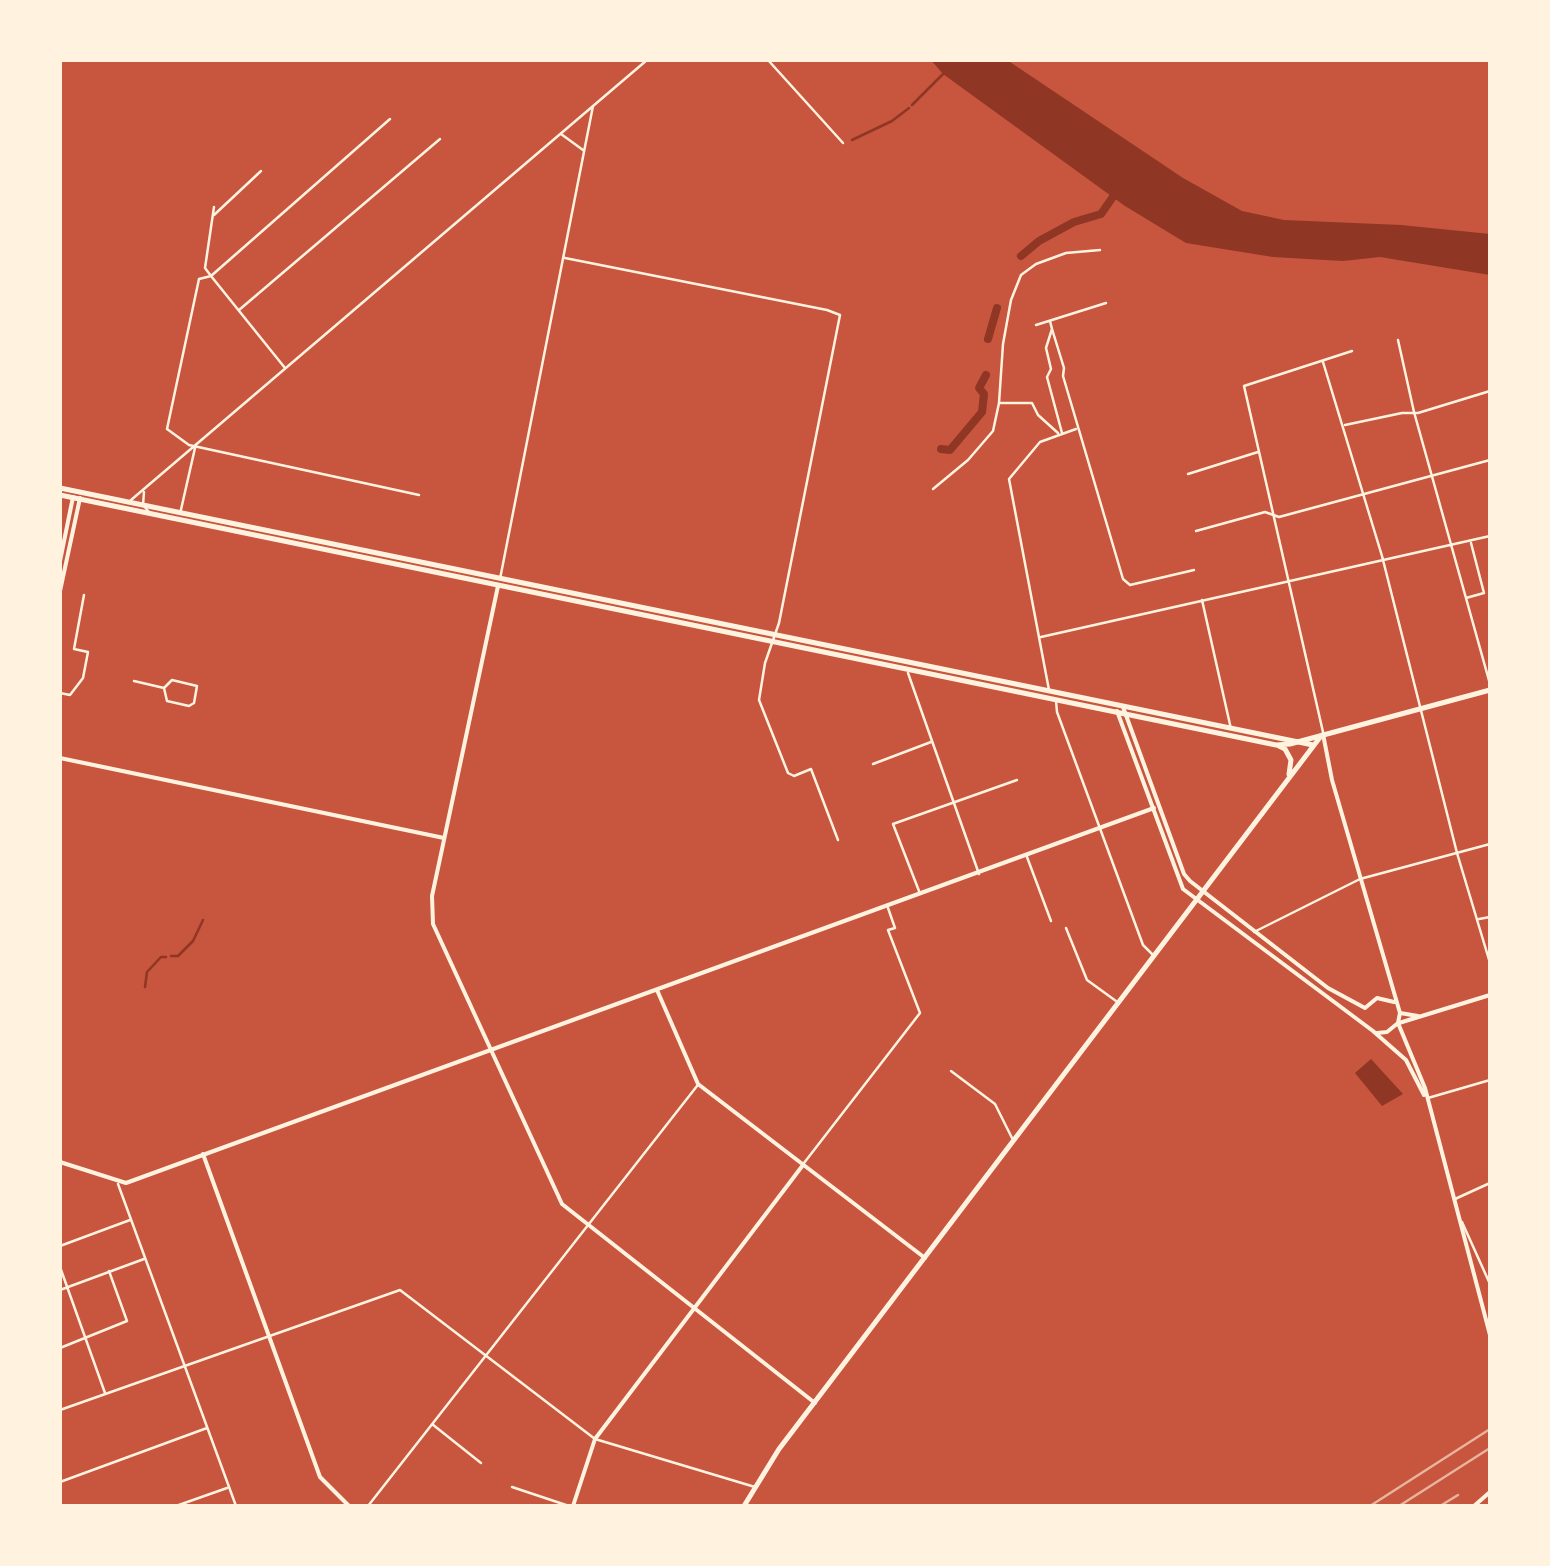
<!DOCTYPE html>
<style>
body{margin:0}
#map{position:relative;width:1550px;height:1566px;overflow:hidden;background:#c8553d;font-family:Overpass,sans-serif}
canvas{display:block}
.frame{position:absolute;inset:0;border:62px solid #fff3e0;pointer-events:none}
</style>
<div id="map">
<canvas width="1550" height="1566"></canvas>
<div class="frame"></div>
</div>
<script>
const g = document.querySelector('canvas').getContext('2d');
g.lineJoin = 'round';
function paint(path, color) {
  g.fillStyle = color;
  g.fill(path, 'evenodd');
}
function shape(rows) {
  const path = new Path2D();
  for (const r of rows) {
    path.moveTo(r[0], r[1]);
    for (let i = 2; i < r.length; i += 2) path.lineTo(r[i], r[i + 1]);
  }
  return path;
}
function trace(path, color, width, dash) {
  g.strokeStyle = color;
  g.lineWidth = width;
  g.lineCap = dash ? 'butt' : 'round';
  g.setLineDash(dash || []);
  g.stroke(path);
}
const water = shape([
 [931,60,1007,60,1183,178,1242,211,1284,220,1401,225,1490,234,1490,275,1380,257,1343,261,1273,257,1186,243,1125,206,943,74],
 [1371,1059,1403,1094,1382,1106,1355,1073]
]);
const stream = shape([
 [912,105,943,74],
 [852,140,892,121,909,108],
 [171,956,178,956,193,941,203,920],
 [145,987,147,972,161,957,166,957]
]);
const river = shape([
 [1021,256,1039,241,1074,222,1101,214,1117,191],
 [988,339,997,308],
 [941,449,950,450,982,412,984,394,979,388,986,375]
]);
const minor = shape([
 [768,60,843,143],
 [561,134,583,150],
 [214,207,205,268,211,276,199,279,167,429,189,445,419,495],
 [214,215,261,171],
 [565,258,827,310,840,315,779,623,765,663,759,700,788,773,794,776,811,769,838,840],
 [239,310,440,139],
 [1050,321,1052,329,1046,348,1051,369,1047,377,1062,433],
 [1036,325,1106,303],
 [1052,329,1064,368,1063,376,1123,579,1130,585,1194,570],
 [1398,340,1414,412,1490,684],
 [1323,362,1382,556,1457,853,1490,963],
 [285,368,211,276,390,119],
 [1000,403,1032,403,1038,415,1058,433],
 [1345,425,1402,413,1418,413,1490,391],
 [1188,474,1258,452],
 [933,489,968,460,993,431,999,403,1003,344,1011,300,1021,275,1036,264,1066,253,1100,250],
 [144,492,143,505,149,512],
 [131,500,647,60],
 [180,514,195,448],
 [1196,531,1265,512,1279,517,1490,460],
 [500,579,593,106],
 [1466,598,1484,593,1471,543],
 [1202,600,1231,729],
 [1041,637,1490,536],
 [908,673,979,874],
 [134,681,164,688,172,680,197,686,194,703,189,706,167,701,164,688],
 [1049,690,1009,479,1040,442,1076,429],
 [60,693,70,695,83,678,88,652,74,649,84,595],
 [1056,701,1057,712,1143,945,1152,954],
 [1323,732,1244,386,1352,351],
 [873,764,931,742],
 [1027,857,1051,921],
 [919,891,893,824,1017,780],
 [1479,919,1490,917],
 [1066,928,1087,980,1116,1001],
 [1254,932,1360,879,1490,844],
 [951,1071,995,1104,1012,1138],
 [1428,1098,1490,1080],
 [804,1163,920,1013,888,930,895,928,888,908],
 [118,1184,236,1506],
 [1455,1199,1490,1183],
 [1462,1222,1490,1284],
 [60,1246,130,1220],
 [60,1267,105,1393],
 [60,1290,144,1259],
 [60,1348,127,1321,109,1271],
 [60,1410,400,1290,595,1439,755,1487],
 [432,1424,481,1463],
 [60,1482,207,1428],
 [512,1487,569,1506],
 [176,1506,227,1488],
 [368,1506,697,1086]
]);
const tertiary = shape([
 [60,561,73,497],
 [498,586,441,854,432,896,433,924,562,1204,815,1403],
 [60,591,80,498],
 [60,758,444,838],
 [657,990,698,1084,925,1258],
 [1400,1013,1418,1016],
 [1399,1023,1490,995],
 [203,1154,320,1477,349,1506],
 [60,1162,126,1183,1154,808],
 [573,1506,595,1439,803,1165],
 [1474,1506,1490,1492]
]);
const secondary = shape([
 [1123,707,1184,874,1190,881,1328,988,1365,1008],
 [1117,711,1183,889,1373,1031,1406,1060,1424,1095],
 [1323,734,1332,780,1400,1013,1398,1023,1425,1088,1490,1335],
 [1365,1008,1377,998,1394,1002],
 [1377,1033,1387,1032,1398,1023]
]);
const primary = shape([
 [60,488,1313,745],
 [60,495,1276,745,1290,744,1490,690],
 [1279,746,1285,749,1291,760,1289,774],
 [744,1506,779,1449,1321,736]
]);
const rail = shape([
 [1370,1506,1490,1429],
 [1399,1506,1490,1448],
 [1440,1506,1458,1495]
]);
paint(water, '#8f3625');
trace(stream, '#8f3625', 2.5);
trace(river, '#8f3625', 8);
trace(minor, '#fff3e0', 2.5);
trace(tertiary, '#fff3e0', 4);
trace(secondary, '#fff3e0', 4);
trace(primary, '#fff3e0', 5);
trace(rail, '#e9b49f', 2.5);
</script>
